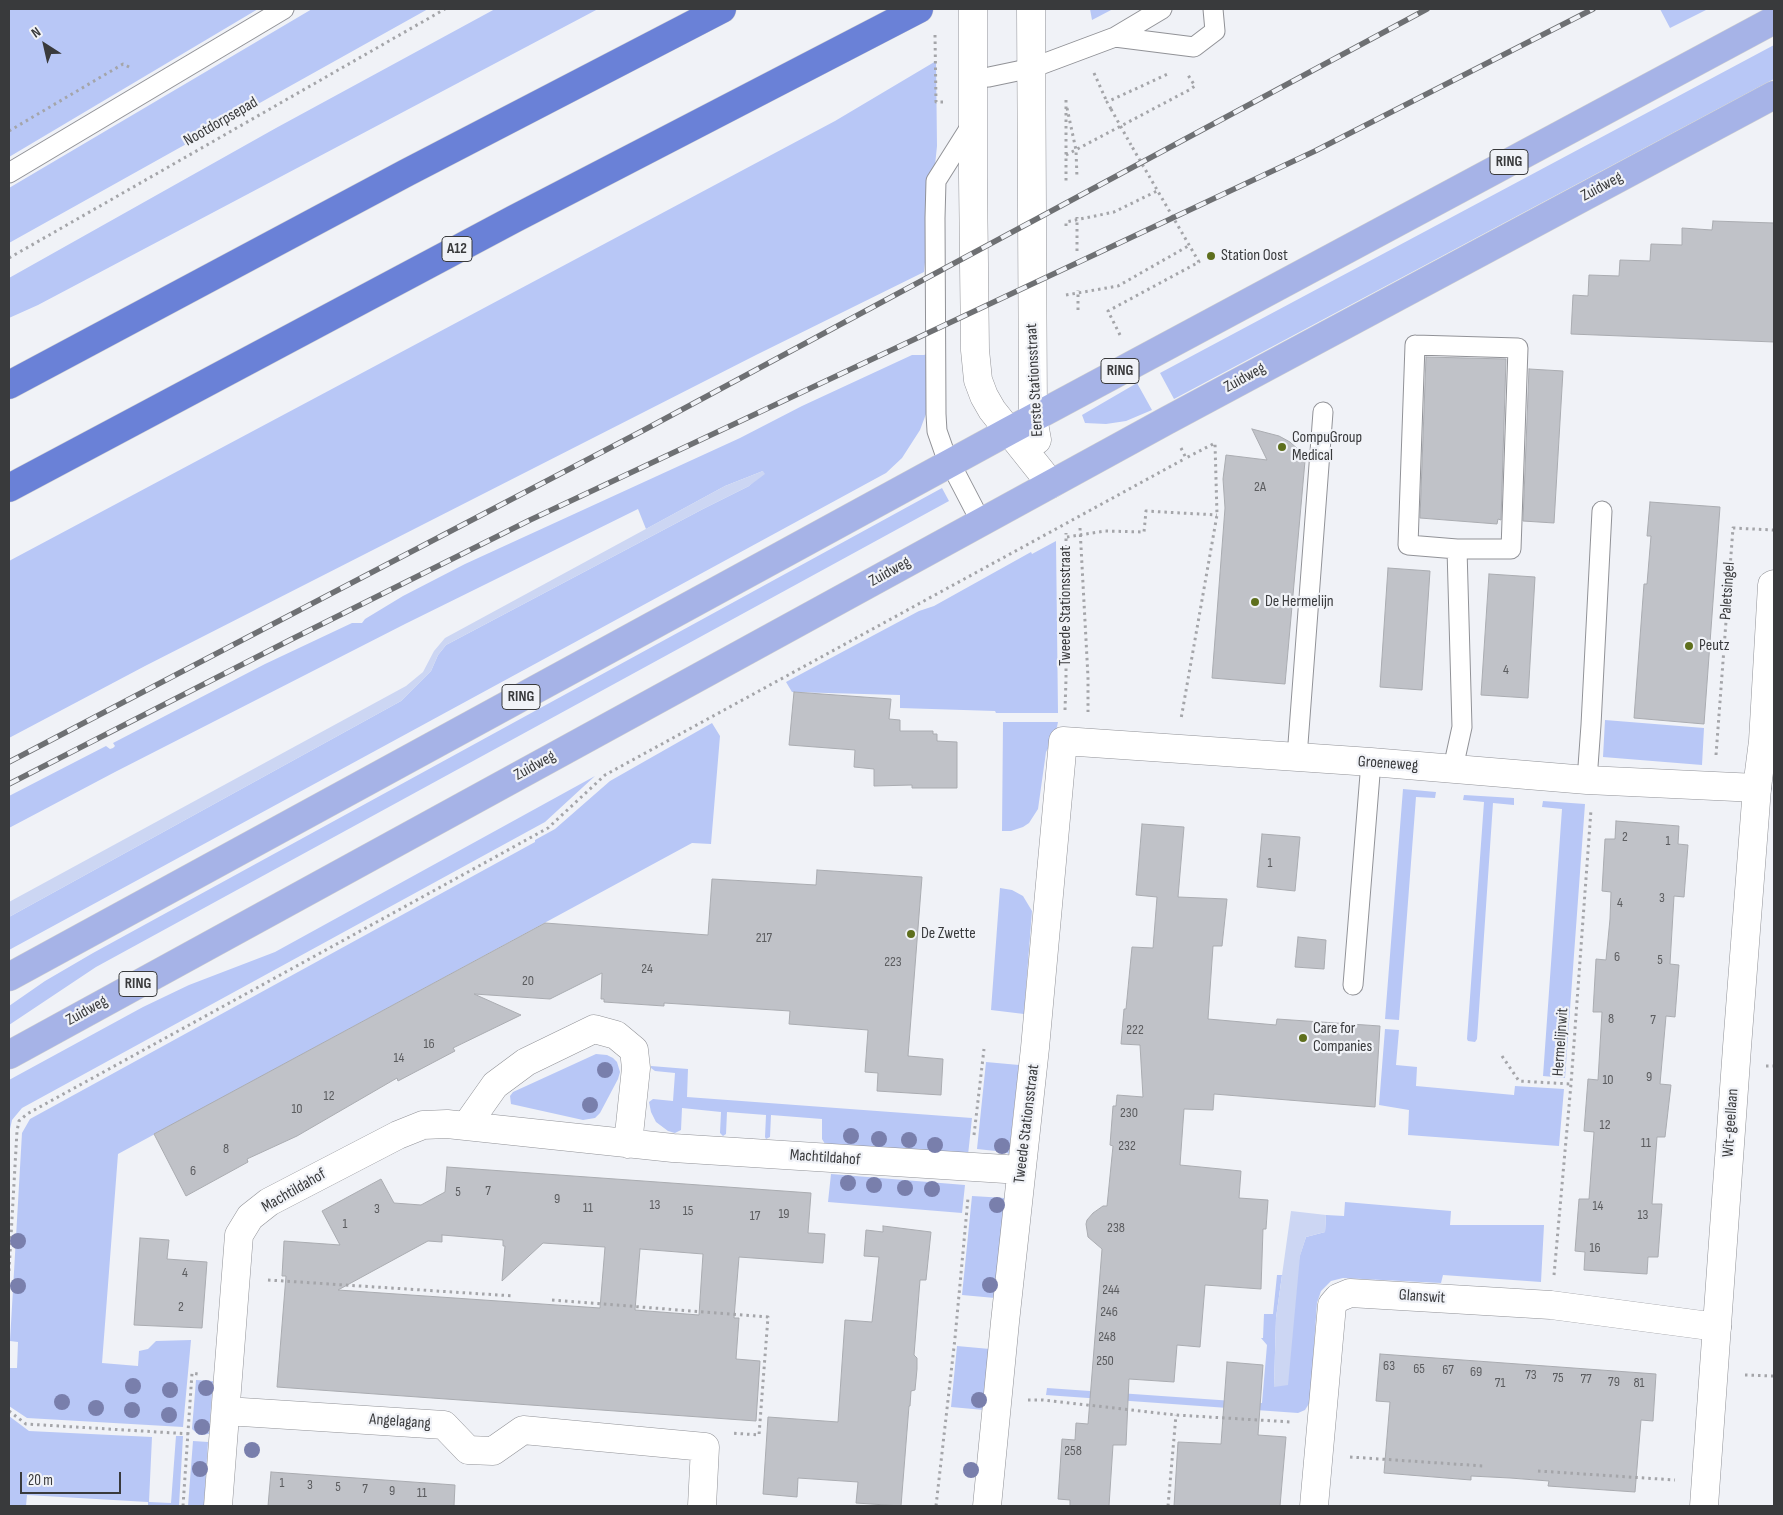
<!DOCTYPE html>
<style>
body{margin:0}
#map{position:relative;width:1783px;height:1515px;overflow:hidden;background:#f0f2f7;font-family:"Sofia Sans Condensed",sans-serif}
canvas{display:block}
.frame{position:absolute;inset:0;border:10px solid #393a3c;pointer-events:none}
.north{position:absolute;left:20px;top:20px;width:50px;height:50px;-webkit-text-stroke:4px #f0f2f7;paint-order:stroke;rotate:325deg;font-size:14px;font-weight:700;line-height:20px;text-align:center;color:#393a3c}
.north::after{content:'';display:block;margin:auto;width:18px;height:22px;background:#393a3c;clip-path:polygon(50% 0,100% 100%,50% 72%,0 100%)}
.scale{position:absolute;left:20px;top:1472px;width:101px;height:22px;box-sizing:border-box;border:2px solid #393a3c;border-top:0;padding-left:6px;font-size:15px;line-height:18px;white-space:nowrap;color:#393a3c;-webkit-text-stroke:4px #f0f2f7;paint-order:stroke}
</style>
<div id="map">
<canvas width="1783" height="1515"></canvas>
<div class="frame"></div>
<div class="north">N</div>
<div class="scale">20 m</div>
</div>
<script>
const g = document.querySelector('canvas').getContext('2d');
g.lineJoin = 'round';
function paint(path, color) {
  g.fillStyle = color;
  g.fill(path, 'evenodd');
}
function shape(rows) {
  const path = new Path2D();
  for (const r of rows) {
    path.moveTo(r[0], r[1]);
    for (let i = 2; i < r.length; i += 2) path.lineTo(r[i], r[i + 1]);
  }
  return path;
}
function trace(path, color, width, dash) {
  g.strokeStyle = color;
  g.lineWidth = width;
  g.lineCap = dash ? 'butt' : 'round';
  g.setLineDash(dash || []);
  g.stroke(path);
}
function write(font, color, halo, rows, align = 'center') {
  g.font = font + ' "Sofia Sans Condensed",sans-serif';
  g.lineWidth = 4.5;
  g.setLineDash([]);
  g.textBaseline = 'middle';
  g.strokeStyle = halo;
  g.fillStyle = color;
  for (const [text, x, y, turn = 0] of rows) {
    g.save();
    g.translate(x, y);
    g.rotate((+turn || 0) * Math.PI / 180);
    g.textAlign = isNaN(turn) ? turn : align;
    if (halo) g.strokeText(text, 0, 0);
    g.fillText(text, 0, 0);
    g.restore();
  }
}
const green = shape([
 [9,9,258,9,9,157],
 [312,9,428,9,9,243,9,188],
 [495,9,598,9,38,305,9,318,9,278,276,128],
 [1090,9,1113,9,1092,20],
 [1660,9,1708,9,1670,28],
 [1774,45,1774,79,1174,399,1160,373],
 [936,61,937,146,924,272,756,355,145,666,9,738,9,561,835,121],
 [929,353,929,406,920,430,902,458,886,473,9,950,9,917,401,701,431,671,438,655,446,645,703,509,749,486,763,471,725,486,646,529,638,509,405,624,115,772,9,828,9,796,106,746,110,749,113,748,115,746,113,743,265,664,352,623,362,623,365,619,403,596,465,564,740,438,802,406,912,355,924,355],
 [1137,383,1152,410,1126,421,1106,424,1085,423,1082,415],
 [942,488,949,501,96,967,9,1025,9,1006,45,981,93,953],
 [1056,541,1058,713,996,713,995,711,900,708,900,695,792,692,786,682,919,611,934,606,1031,552,1032,554],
 [1605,720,1704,728,1702,765,1603,757],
 [1003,722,1058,722,1055,736,1046,752,1038,809,1029,823,1023,827,1011,831,1002,831],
 [712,723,720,736,711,844,692,843,118,1154,102,1363,138,1366,139,1351,148,1349,156,1341,191,1340,183,1427,27,1418,9,1406,9,1368,17,1368,18,1342,10,1341,22,1133,30,1119,535,842,535,840,555,829,610,781],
 [595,776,545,822,22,1108,12,1120,10,1129,9,1156,9,1080,143,1007,189,985,275,952],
 [1403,789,1436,792,1435,798,1416,797,1399,1020,1385,1019],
 [1464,795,1514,798,1514,805,1493,803,1477,1039,1475,1042,1468,1041,1467,1039,1484,802,1463,800],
 [1543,801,1585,804,1565,1078,1543,1076,1562,809,1542,807],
 [1000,888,1012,890,1023,896,1032,911,1024,1014,991,1010],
 [1385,1029,1399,1030,1396,1065,1417,1067,1416,1086,1514,1095,1515,1086,1564,1089,1559,1146,1408,1135,1409,1110,1379,1105],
 [596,1054,607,1055,613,1058,617,1062,620,1072,618,1079,600,1113,595,1118,583,1120,511,1104,510,1096,513,1092],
 [986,1062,1019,1065,1009,1154,1005,1152,977,1149],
 [651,1066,688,1069,687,1097,972,1118,968,1155,825,1144,822,1139,822,1119,771,1115,770,1137,766,1139,765,1137,766,1115,727,1112,726,1134,723,1136,720,1133,721,1112,682,1108,681,1130,675,1133,668,1131,656,1122,651,1112,649,1102,653,1099,673,1101,675,1073,655,1071,651,1068],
 [831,1174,965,1185,962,1213,828,1202],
 [972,1196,1005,1198,995,1298,962,1295],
 [1345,1202,1451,1211,1450,1225,1544,1225,1541,1282,1443,1275,1441,1283,1343,1278,1331,1281,1321,1291,1317,1303,1310,1402,1305,1410,1298,1413,1046,1395,1047,1388,1262,1403,1267,1345,1261,1338,1263,1338,1264,1314,1273,1314,1277,1275,1282,1275,1276,1318,1274,1387,1300,1255,1306,1237,1325,1232,1326,1215,1344,1216],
 [957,1346,990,1349,984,1410,951,1407],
 [196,1380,213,1381,209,1434,199,1435,192,1429],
 [9,1416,29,1431,152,1437,149,1502,171,1503,176,1436,183,1436,179,1506,148,1506,148,1502,27,1495,26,1506,9,1506],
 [193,1441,208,1442,204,1506,188,1506]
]);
const water = shape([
 [763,471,765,474,749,486,703,509,446,645,438,655,431,671,401,701,9,917,9,902,406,686,423,672,434,651,445,638,725,486],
 [1291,1211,1326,1215,1325,1232,1306,1237,1300,1256,1288,1385,1274,1387,1276,1318]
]);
const building = shape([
 [1713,221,1774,223,1774,342,1571,334,1573,295,1588,296,1589,275,1619,276,1620,260,1650,261,1651,244,1682,245,1682,228,1712,230,1713,221],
 [1426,357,1506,359,1501,520,1498,519,1497,524,1420,518,1426,357],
 [1529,369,1563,371,1554,523,1523,521,1529,369],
 [1252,429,1279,436,1290,442,1300,451,1305,461,1285,684,1212,678,1225,508,1223,479,1226,455,1267,460,1252,429],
 [1650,502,1720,507,1704,724,1634,718,1644,584,1647,584,1651,536,1647,536,1650,502],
 [1388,568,1430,571,1422,690,1380,687,1388,568],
 [1489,574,1535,577,1528,698,1481,695,1489,574],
 [794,692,891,699,889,719,900,720,900,731,933,731,933,734,937,734,937,741,957,742,957,788,912,788,912,785,874,786,874,769,854,767,855,750,789,745,794,692],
 [1616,821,1679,826,1678,844,1688,845,1684,897,1674,896,1670,964,1679,965,1675,1017,1666,1016,1660,1084,1671,1085,1665,1137,1657,1137,1652,1204,1662,1204,1658,1257,1648,1257,1647,1274,1584,1270,1585,1252,1575,1251,1579,1199,1589,1199,1594,1132,1584,1131,1588,1079,1598,1080,1602,1012,1593,1012,1596,959,1606,960,1610,919,1611,892,1602,891,1605,839,1615,839,1616,821],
 [1142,824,1184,827,1178,897,1227,899,1222,946,1213,946,1208,1019,1276,1025,1277,1019,1380,1026,1375,1107,1214,1094,1213,1110,1184,1109,1180,1165,1241,1171,1239,1198,1268,1200,1266,1229,1263,1229,1261,1289,1205,1285,1200,1347,1177,1345,1174,1382,1129,1379,1126,1445,1113,1445,1109,1506,1070,1506,1070,1500,1058,1499,1062,1439,1075,1440,1076,1423,1088,1424,1102,1249,1088,1237,1086,1224,1087,1220,1093,1213,1103,1206,1107,1206,1113,1146,1110,1145,1113,1106,1116,1106,1117,1095,1143,1097,1140,1045,1121,1044,1124,1009,1126,1009,1132,947,1153,948,1157,897,1136,895,1142,824],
 [1262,834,1300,837,1295,891,1257,887,1262,834],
 [817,870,922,877,908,1056,943,1059,941,1095,877,1091,878,1073,865,1072,868,1030,789,1024,790,1011,664,1003,664,1006,604,1002,604,999,601,999,602,973,550,999,474,994,521,1015,453,1048,455,1051,398,1081,397,1078,297,1136,247,1159,248,1162,186,1196,154,1134,545,923,708,935,712,879,816,885,817,870],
 [1298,937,1326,940,1324,969,1295,967,1298,937],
 [447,1167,811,1193,808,1233,825,1234,823,1263,739,1257,734,1318,739,1318,736,1359,760,1361,756,1421,277,1387,286,1276,282,1276,284,1241,340,1245,322,1211,381,1179,394,1203,421,1205,445,1192,447,1167],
 [442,1235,503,1240,503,1246,505,1246,502,1281,543,1243,605,1247,600,1308,338,1290,428,1241,442,1242,442,1235],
 [640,1249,703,1254,699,1315,635,1310,640,1249],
 [883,1226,931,1232,926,1280,920,1280,914,1355,917,1358,917,1369,915,1390,911,1391,910,1406,909,1406,901,1506,856,1503,858,1482,798,1478,797,1497,763,1494,768,1417,838,1422,845,1320,872,1322,879,1257,864,1256,866,1230,883,1232,883,1226],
 [140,1238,169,1240,167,1259,207,1262,202,1328,134,1325,140,1238],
 [1380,1354,1656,1374,1653,1421,1641,1420,1635,1492,1548,1486,1549,1481,1510,1478,1471,1476,1471,1480,1384,1473,1390,1402,1376,1401,1380,1354],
 [1227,1362,1263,1365,1258,1435,1286,1437,1280,1506,1174,1506,1178,1442,1221,1444,1227,1362],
 [271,1472,455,1485,454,1506,268,1506,271,1472]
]);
const path = shape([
 [935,35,936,102,943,102],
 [1094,73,1107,102],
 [1066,100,1066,182],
 [1067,108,1076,150,1077,178],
 [1111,109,1107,102,1170,73],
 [9,131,123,64,131,68],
 [1066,155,1189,90,1195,86,1188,75],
 [1066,226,1066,222,1114,212,1157,191],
 [1077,251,1077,217],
 [9,258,445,9],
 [1066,295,1118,286,1190,245],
 [1078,310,1078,290],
 [1120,335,1108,311,1199,262,1131,145],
 [1181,448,1186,458,1215,443,1217,515,1181,719],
 [1080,528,1088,677,1088,712],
 [1067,537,1105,531,1144,532,1146,511,1217,515],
 [1065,710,1066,679,1066,533],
 [1716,755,1733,528,1774,530],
 [1502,1056,1519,1081,1571,1084],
 [1766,1066,1774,1066],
 [974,1135,984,1049],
 [9,1271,17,1131,19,1121,27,1114,548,828,605,775,1186,458],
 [1554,1275,1571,1084,1591,810],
 [268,1280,514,1296],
 [552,1300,768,1317,759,1435,731,1433],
 [1745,1375,1774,1376],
 [1028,1400,1043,1400,1176,1415,1291,1422],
 [9,1411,26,1424,191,1434],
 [1350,1457,1484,1466],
 [1538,1471,1675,1480],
 [183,1506,192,1373,198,1374],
 [936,1506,955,1338,968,1198],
 [1168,1506,1176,1415]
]);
const lane = shape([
 [1115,37,1194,47,1215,31,1213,9],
 [972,78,989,77,1032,68,1115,37,1162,9],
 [972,124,936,181,935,218,936,414,937,431,944,451,981,522],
 [9,173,284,9],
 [1415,345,1518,348,1511,549,1457,549,1408,545,1415,345],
 [1297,757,1323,412],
 [1453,768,1462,727,1457,549],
 [1587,780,1591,725,1602,511],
 [1353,985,1371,762]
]);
const street = shape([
 [466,1126,495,1085,526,1062,594,1029,616,1035,634,1050,636,1068,628,1144],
 [226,1411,444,1425,468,1450,493,1451,523,1430,705,1447,702,1506],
 [218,1506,239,1235,250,1217,269,1202,398,1135,423,1125,447,1124,673,1148,1021,1170],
 [987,1506,1005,1322,1035,1048,1063,741,1371,762,1587,780,1757,788],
 [1314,1506,1332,1305,1338,1298,1350,1293,1551,1305,1717,1327]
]);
const secondary = shape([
 [973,9,973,177,975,350,978,380,984,396,992,410,1051,484],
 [1031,9,1033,418,1037,440],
 [1704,1506,1737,1047,1757,788,1763,741,1772,585,1774,584]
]);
const primary = shape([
 [9,977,1009,431,1774,20],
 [9,1055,1166,421,1774,95]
]);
const highway = shape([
 [9,385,406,173,722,9],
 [9,488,514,219,919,9]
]);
const rail = shape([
 [9,762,644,430,1427,9],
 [9,784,292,639,530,520,1315,151,1593,9]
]);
const pathBridge = shape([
 [1111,109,1131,145]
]);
const trees = [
 [605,1070],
 [590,1105],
 [851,1136],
 [879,1139],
 [909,1140],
 [935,1145],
 [1002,1146],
 [848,1183],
 [874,1185],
 [905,1188],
 [932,1189],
 [997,1205],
 [18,1241],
 [990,1285],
 [18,1286],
 [133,1386],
 [206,1388],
 [170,1390],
 [979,1400],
 [62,1402],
 [96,1408],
 [132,1410],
 [169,1415],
 [202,1427],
 [252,1450],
 [200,1469],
 [971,1470]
];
const markers = [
 [1211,256,5,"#5e6f1d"],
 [1282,447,5,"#5e6f1d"],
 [1255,602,5,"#5e6f1d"],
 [1689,646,5,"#5e6f1d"],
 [911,934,5,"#5e6f1d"],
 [1303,1038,5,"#5e6f1d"]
];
const numberNames = [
 ["2A",1260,487],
 ["4",1506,670],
 ["2",1625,837],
 ["1",1668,841],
 ["1",1270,863],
 ["3",1662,898],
 ["4",1620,903],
 ["217",764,938],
 ["6",1617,957],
 ["5",1660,960],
 ["223",893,962],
 ["24",647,969],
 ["20",528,981],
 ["8",1611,1019],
 ["7",1653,1020],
 ["222",1135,1030],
 ["16",429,1044],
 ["14",399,1058],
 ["9",1649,1077],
 ["10",1608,1080],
 ["12",329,1096],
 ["10",297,1109],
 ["230",1129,1113],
 ["12",1605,1125],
 ["11",1646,1143],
 ["232",1127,1146],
 ["8",226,1149],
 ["6",193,1171],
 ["7",488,1191],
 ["5",458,1192],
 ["9",557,1199],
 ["13",655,1205],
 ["14",1598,1206],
 ["11",588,1208],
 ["3",377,1209],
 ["15",688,1211],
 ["19",784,1214],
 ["13",1643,1215],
 ["17",755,1216],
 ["1",345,1224],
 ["238",1116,1228],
 ["16",1595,1248],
 ["4",185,1273],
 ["244",1111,1290],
 ["2",181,1307],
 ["246",1109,1312],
 ["248",1107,1337],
 ["250",1105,1361],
 ["63",1389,1366],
 ["65",1419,1369],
 ["67",1448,1370],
 ["69",1476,1372],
 ["73",1531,1375],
 ["75",1558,1378],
 ["77",1586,1379],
 ["79",1614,1382],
 ["71",1500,1383],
 ["81",1639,1383],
 ["258",1073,1451],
 ["1",282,1483],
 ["3",310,1485],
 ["5",338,1487],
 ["7",365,1489],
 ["9",392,1491],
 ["11",422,1493]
];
const shields = [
 [1509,162,38],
 [457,249,30],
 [1120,371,38],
 [521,697,38],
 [138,984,38]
];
const shieldNames = [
 ["RING",1509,162],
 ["A12",457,249],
 ["RING",1120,371],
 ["RING",521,697],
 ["RING",138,984]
];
const streetNames = [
 ["Nootdorpsepad",221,122,-30],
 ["Zuidweg",1602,187,-28],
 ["Zuidweg",1245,378,-29],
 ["Eerste Stationsstraat",1035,380,-93],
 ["Zuidweg",890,572,-29],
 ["Paletsingel",1728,591,-86],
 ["Tweede Stationsstraat",1066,606,-90],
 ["Groeneweg",1388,764,4],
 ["Zuidweg",535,766,-29],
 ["Zuidweg",87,1011,-29],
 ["Hermelijnwit",1561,1042,-86],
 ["Wit-geellaan",1731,1123,-86],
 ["Tweede Stationsstraat",1027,1124,-83],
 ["Machtildahof",825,1158,4],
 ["Machtildahof",294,1191,-30],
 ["Glanswit",1422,1297,4],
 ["Angelagang",400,1422,4]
];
const poiNames = [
 ["Station Oost",1221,256],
 ["CompuGroup",1292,438],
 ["Medical",1292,456],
 ["De Hermelijn",1265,602],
 ["Peutz",1699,646],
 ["De Zwette",921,934],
 ["Care for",1313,1029],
 ["Companies",1313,1047]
];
paint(green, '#b8c7f6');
paint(water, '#ccd6f3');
paint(building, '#c0c2c8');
trace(building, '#aaacb1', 1);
trace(lane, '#919297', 21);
trace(street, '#919297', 29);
trace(secondary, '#919297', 29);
trace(primary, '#cfd0d0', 29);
trace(highway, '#cfd0d0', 29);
trace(path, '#a4a5a9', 3, [2.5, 4]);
trace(lane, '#fff', 19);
trace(street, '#fff', 28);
trace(secondary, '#fff', 28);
trace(primary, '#a6b3e7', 28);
trace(highway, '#6a81d7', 28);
trace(rail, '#6e7073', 5.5);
trace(rail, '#f0f2f7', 4, [11]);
trace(pathBridge, '#a4a5a9', 3, [2.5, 4]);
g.fillStyle = '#797fac';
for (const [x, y] of trees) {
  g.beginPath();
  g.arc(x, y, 8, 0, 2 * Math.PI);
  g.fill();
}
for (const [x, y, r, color] of markers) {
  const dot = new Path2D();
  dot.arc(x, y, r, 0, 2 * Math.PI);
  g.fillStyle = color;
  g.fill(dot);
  trace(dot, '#f0f2f7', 2);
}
write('14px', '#5b5c5f', null, numberNames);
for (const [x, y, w] of shields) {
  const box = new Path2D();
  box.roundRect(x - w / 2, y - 12.5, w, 25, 4);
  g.fillStyle = '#f0f2f7';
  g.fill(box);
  trace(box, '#393a3c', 1);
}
write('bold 15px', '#393a3c', null, shieldNames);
write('16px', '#393a3c', '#f0f2f7', streetNames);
write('16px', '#393a3c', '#f0f2f7', poiNames, 'left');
</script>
